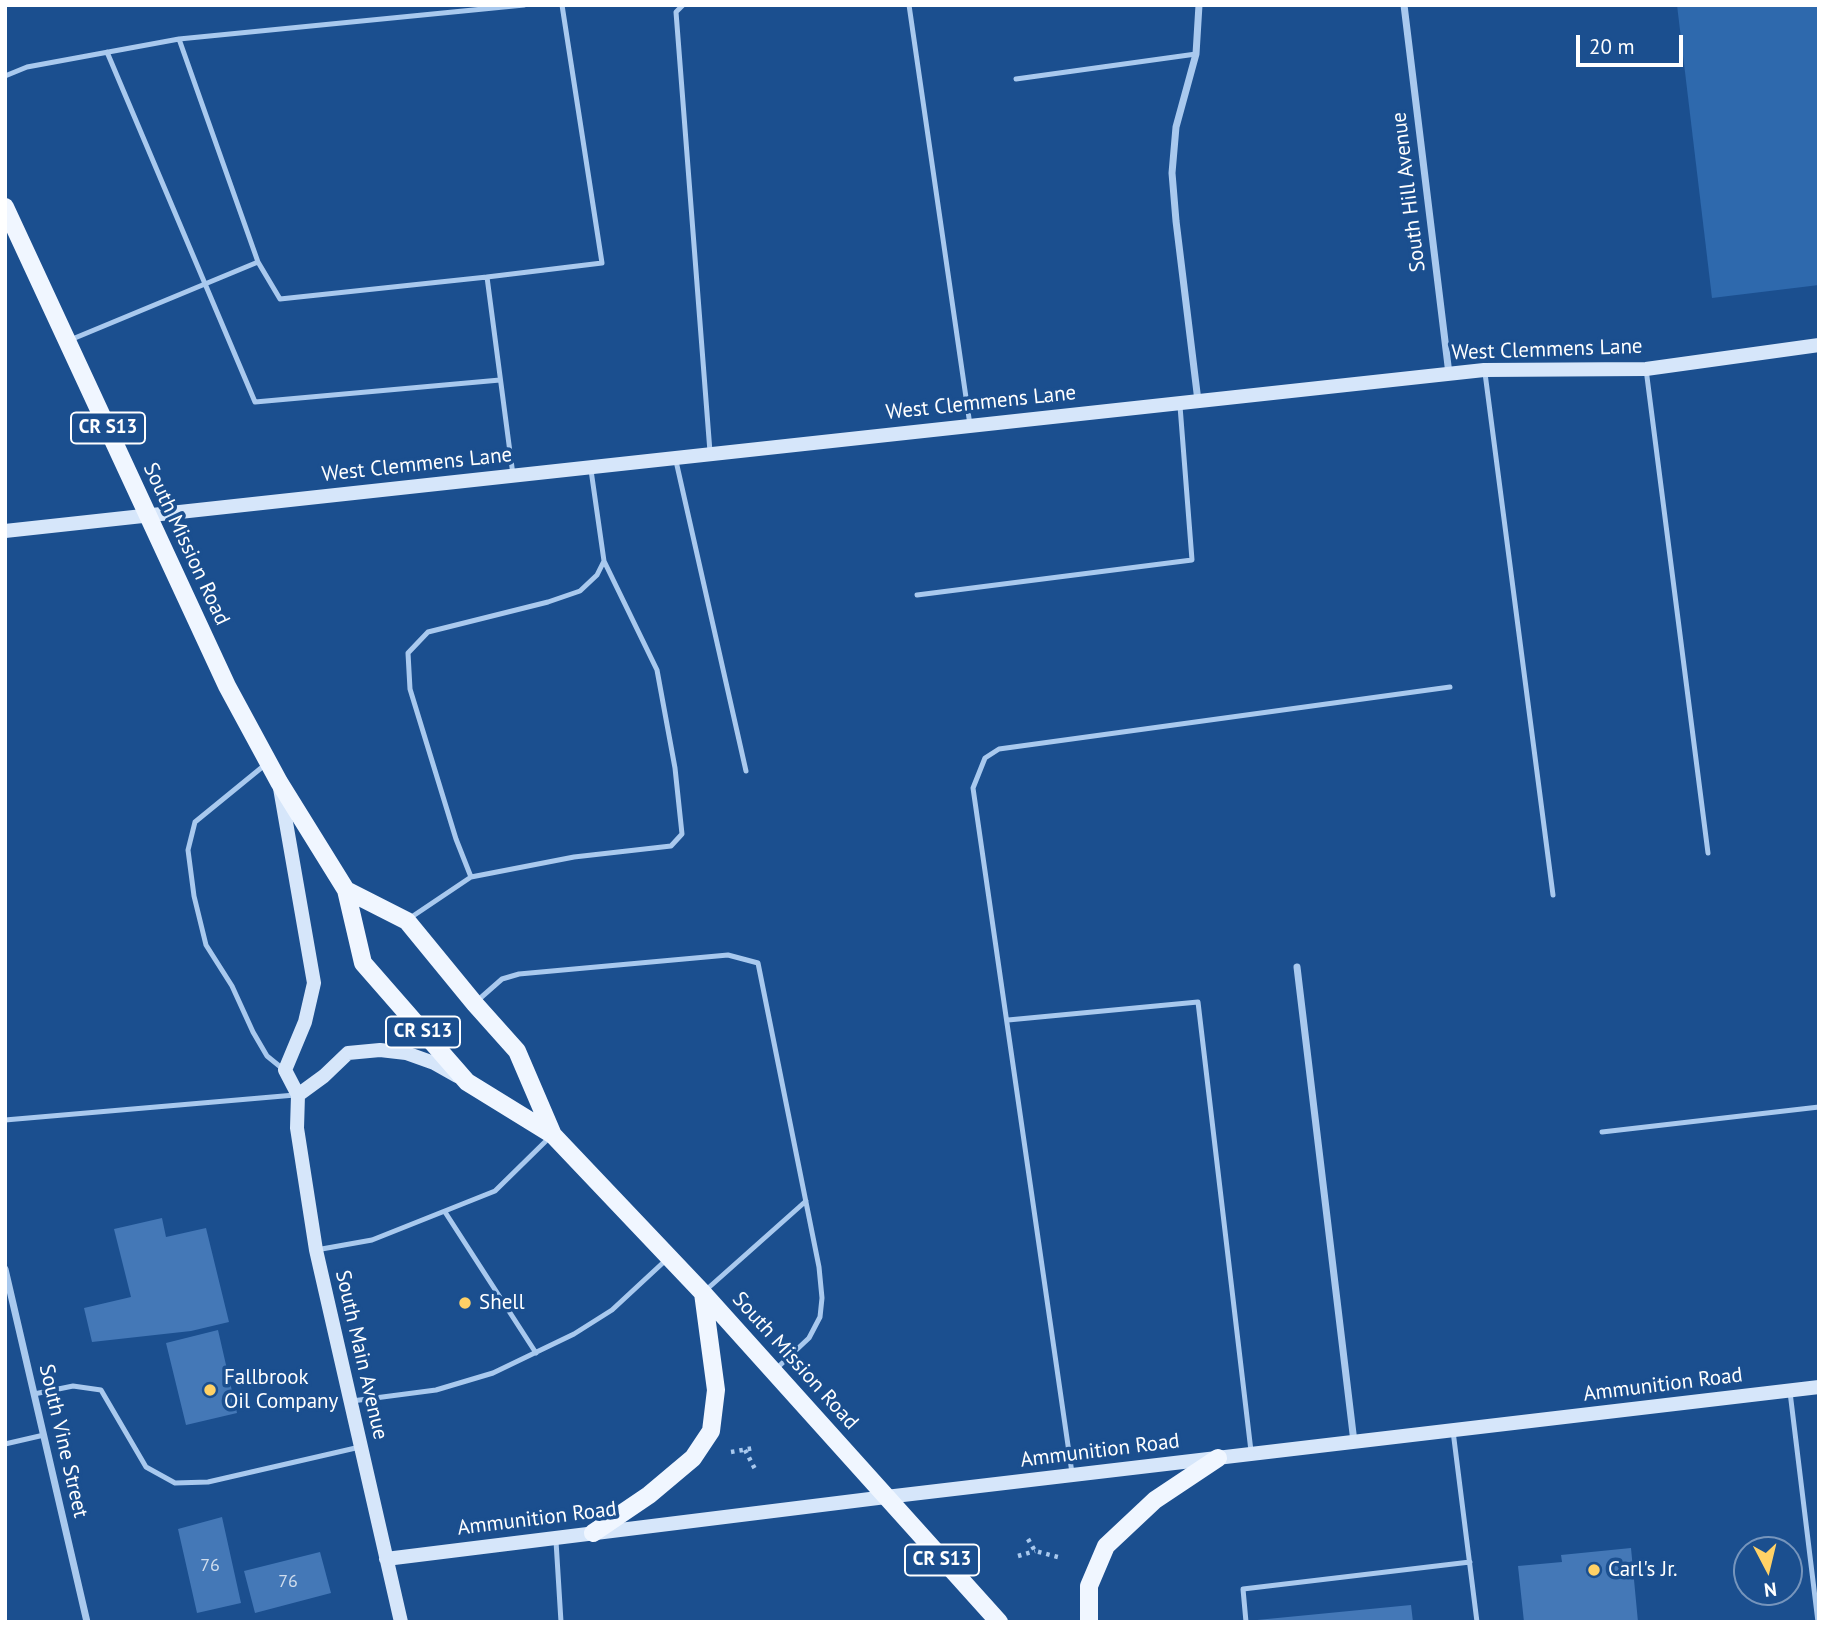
<!DOCTYPE html>
<style>
body{margin:0}
#map{position:relative;width:1824px;height:1627px;overflow:hidden;background:#1b4f8f;font-family:"PT Sans",sans-serif}
canvas{display:block}
.frame{position:absolute;inset:0;border:7px solid #fff;pointer-events:none}
.north{position:absolute;left:1733px;top:1536px;width:70px;height:70px;box-sizing:border-box;background:#1b4f8f;border:2px solid #7695bc;border-radius:50%;rotate:173deg;font-size:19px;font-weight:700;line-height:28px;text-align:center;color:#fff}
.north::after{content:'';display:block;margin:auto;width:24px;height:32px;background:#ffd166;clip-path:polygon(50% 0,100% 100%,50% 72%,0 100%)}
.scale{position:absolute;left:1576px;top:35px;width:107px;height:32px;box-sizing:border-box;border:4px solid #fff;border-top:0;padding-left:9px;font-size:21px;line-height:24px;white-space:nowrap;color:#fff;-webkit-text-stroke:5px #1b4f8f;paint-order:stroke}
</style>
<div id="map">
<canvas width="1824" height="1627"></canvas>
<div class="frame"></div>
<div class="north">N</div>
<div class="scale">20 m</div>
</div>
<script>
const g = document.querySelector('canvas').getContext('2d');
g.lineJoin = 'round';
function paint(path, color) {
  g.fillStyle = color;
  g.fill(path, 'evenodd');
}
function shape(rows) {
  const path = new Path2D();
  for (const r of rows) {
    path.moveTo(r[0], r[1]);
    for (let i = 2; i < r.length; i += 2) path.lineTo(r[i], r[i + 1]);
  }
  return path;
}
function trace(path, color, width, dash) {
  g.strokeStyle = color;
  g.lineWidth = width;
  g.lineCap = dash ? 'butt' : 'round';
  g.setLineDash(dash || []);
  g.stroke(path);
}
function write(font, color, halo, rows, align = 'center') {
  g.font = font + ' "PT Sans",sans-serif';
  g.lineWidth = 7;
  g.setLineDash([]);
  g.textBaseline = 'middle';
  g.strokeStyle = halo;
  g.fillStyle = color;
  for (const [text, x, y, turn = 0] of rows) {
    g.save();
    g.translate(x, y);
    g.rotate((+turn || 0) * Math.PI / 180);
    g.textAlign = isNaN(turn) ? turn : align;
    if (halo) g.strokeText(text, 0, 0);
    g.fillText(text, 0, 0);
    g.restore();
  }
}
const green = shape([
 [1677,5,1819,5,1819,285,1712,298]
]);
const building = shape([
 [162,1218,166,1237,206,1228,229,1322,191,1331,92,1342,84,1308,131,1297,114,1229],
 [218,1330,237,1413,186,1425,166,1343],
 [222,1517,241,1603,197,1613,178,1529],
 [1631,1548,1638,1622,1524,1622,1518,1566,1562,1562,1561,1555],
 [320,1552,331,1593,255,1613,244,1571],
 [1411,1605,1413,1622,1257,1622,1257,1620]
]);
const path = shape([
 [745,1450,756,1471],
 [731,1452,754,1448],
 [1028,1539,1035,1551,1058,1557],
 [1018,1556,1035,1551]
]);
const lane = shape([
 [683,5,676,12,710,452],
 [909,5,970,425],
 [179,39,524,5],
 [107,52,255,402,500,380],
 [5,76,27,67,179,39,258,262],
 [1016,79,1196,54],
 [487,277,602,263,562,5],
 [70,340,258,262,280,299,487,277,513,475],
 [1646,369,1708,853],
 [1485,373,1553,895],
 [676,461,746,771],
 [591,470,604,561,597,575,580,591,548,602,428,632,408,653,410,689,456,839,471,877,574,857,671,846,682,834,675,768,657,670,604,561],
 [917,595,1192,560,1180,406],
 [266,764,195,822,188,850,194,896,206,945,232,986,253,1032,267,1056,283,1069],
 [410,918,471,877],
 [477,1001,502,979,519,974,728,955,758,963,819,1267,822,1298,820,1317,809,1338,776,1369],
 [1008,1020,1198,1002,1251,1451],
 [5,1120,295,1095],
 [1602,1132,1819,1107],
 [445,1212,536,1353],
 [316,1250,372,1240,495,1191,550,1137],
 [706,1290,806,1201],
 [1790,1392,1818,1622],
 [34,1394,73,1386,101,1390,146,1467,175,1483,208,1482,360,1447],
 [352,1401,436,1390,493,1373,574,1334,612,1310,667,1259],
 [1453,1431,1477,1622],
 [5,1444,44,1435],
 [1072,1473,973,788,985,758,999,749,1450,687],
 [556,1541,561,1622],
 [1246,1622,1243,1589,1470,1562]
]);
const street = shape([
 [1404,5,1449,374],
 [1198,401,1176,221,1172,173,1176,127,1196,54,1199,5],
 [1297,967,1354,1442],
 [5,1269,87,1622]
]);
const secondary = shape([
 [5,531,1484,370,1646,369,1819,345],
 [280,788,314,983,305,1022,285,1070,298,1095,297,1128,316,1250,401,1622],
 [298,1095,324,1076,348,1053,380,1050,406,1053,434,1063,457,1076],
 [386,1559,886,1497,1819,1387]
]);
const primary = shape([
 [5,207,227,686,279,782,346,890,363,963,467,1082,553,1135,703,1293,999,1622],
 [346,890,407,921,475,1004,517,1051,553,1135],
 [593,1533,649,1495,693,1458,711,1431,716,1390,703,1293],
 [1089,1622,1089,1586,1106,1546,1155,1500,1218,1458]
]);
const markers = [
 [465,1303,7,"#ffd166"],
 [210,1390,7,"#ffd166"],
 [1594,1570,7,"#ffd166"]
];
const numberNames = [
 ["76",210,1566],
 ["76",288,1582]
];
const shields = [
 [108,428,74],
 [423,1032,74],
 [942,1560,74]
];
const shieldNames = [
 ["CR S13",108,428],
 ["CR S13",423,1032],
 ["CR S13",942,1560]
];
const streetNames = [
 ["South Hill Avenue",1409,192,-97],
 ["West Clemmens Lane",1547,350,-2],
 ["West Clemmens Lane",981,403,-6],
 ["West Clemmens Lane",417,465,-6],
 ["South Mission Road",186,544,65],
 ["South Main Avenue",361,1355,77],
 ["South Mission Road",795,1361,48],
 ["Ammunition Road",1663,1385,-7],
 ["South Vine Street",63,1441,77],
 ["Ammunition Road",1100,1451,-7],
 ["Ammunition Road",537,1519,-7]
];
const poiNames = [
 ["Shell",479,1303],
 ["Fallbrook",224,1378],
 ["Oil Company",224,1402],
 ["Carl's Jr.",1608,1570]
];
paint(green, '#2e69ad');
paint(building, '#4478b7');
trace(path, '#a9c9ee', 4.5, [3.5, 5]);
trace(lane, '#a9c9ee', 5);
trace(street, '#a9c9ee', 7);
trace(secondary, '#d6e6fa', 14);
trace(primary, '#f0f6ff', 18);
for (const [x, y, r, color] of markers) {
  const dot = new Path2D();
  dot.arc(x, y, r, 0, 2 * Math.PI);
  g.fillStyle = color;
  g.fill(dot);
  trace(dot, '#1b4f8f', 2.5);
}
write('18px', '#d0dded', null, numberNames);
for (const [x, y, w] of shields) {
  const box = new Path2D();
  box.roundRect(x - w / 2, y - 15.5, w, 31, 5);
  g.fillStyle = '#1b4f8f';
  g.fill(box);
  trace(box, '#fff', 2);
}
write('bold 19px', '#fff', null, shieldNames);
write('21px', '#fff', '#1b4f8f', streetNames);
write('21px', '#fff', '#1b4f8f', poiNames, 'left');
</script>
